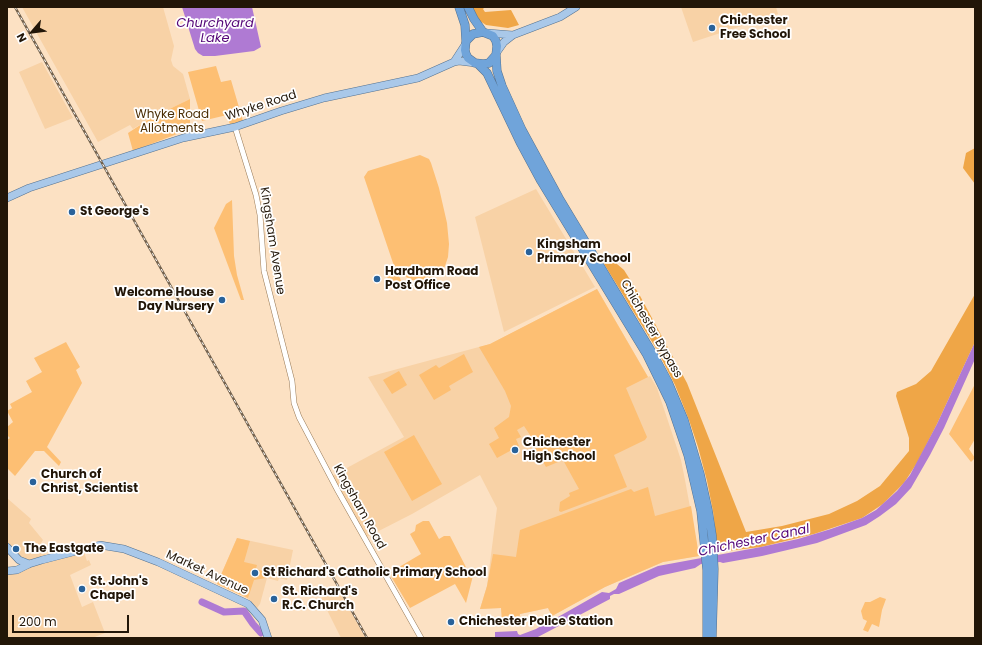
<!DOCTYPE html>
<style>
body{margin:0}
#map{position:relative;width:982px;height:645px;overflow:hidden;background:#fce1c3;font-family:Poppins,sans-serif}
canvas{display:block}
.frame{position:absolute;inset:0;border:8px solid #221608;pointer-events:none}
.north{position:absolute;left:12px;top:12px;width:40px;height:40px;-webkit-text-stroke:3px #fff;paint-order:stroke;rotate:242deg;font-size:11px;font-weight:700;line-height:16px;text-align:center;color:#221608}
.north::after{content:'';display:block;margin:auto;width:14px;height:18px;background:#221608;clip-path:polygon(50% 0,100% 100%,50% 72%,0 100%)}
.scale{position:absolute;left:12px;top:615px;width:117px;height:18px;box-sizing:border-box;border:2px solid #221608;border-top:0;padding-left:5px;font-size:12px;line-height:14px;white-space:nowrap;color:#221608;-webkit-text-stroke:3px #fff;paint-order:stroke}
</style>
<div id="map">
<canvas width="982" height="645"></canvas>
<div class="frame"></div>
<div class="north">N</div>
<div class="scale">200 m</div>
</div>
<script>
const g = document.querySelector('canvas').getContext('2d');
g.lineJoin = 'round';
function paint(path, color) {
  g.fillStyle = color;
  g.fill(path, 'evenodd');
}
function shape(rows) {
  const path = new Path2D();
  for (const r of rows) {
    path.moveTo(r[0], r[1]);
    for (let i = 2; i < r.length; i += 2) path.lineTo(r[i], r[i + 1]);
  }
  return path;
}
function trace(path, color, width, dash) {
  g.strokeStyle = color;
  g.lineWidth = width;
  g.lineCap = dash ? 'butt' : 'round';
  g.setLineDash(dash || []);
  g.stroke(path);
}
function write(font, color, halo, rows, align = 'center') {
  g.font = font + ' Poppins,sans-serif';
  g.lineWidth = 3.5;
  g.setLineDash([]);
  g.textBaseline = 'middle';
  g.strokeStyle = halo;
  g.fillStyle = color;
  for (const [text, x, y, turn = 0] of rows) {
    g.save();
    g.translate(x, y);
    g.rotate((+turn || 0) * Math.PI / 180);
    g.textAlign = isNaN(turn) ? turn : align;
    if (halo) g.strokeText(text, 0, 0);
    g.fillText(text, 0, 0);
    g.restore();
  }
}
const built = shape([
 [22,7,163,7,174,46,171,60,173,66,183,74,190,99,151,118,133,129,130,125,98,142],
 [681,7,776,7,778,14,693,42],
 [42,62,73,118,45,129,19,72],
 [536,189,595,287,504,332,475,217],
 [597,289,648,377,650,376,657,388,681,460,685,480,699,556,663,562,605,587,552,616,548,608,520,614,519,619,502,620,501,608,480,609,487,586,497,508,480,475,412,514,365,538,332,476,404,437,368,377,490,344],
 [7,498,31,519,29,523,43,540,41,543,45,545,42,549,46,555,83,549,87,561,89,560,91,565,70,575,82,607,93,602,105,633,92,638,7,638,7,575,21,569,7,547],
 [237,538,293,550,287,580,279,578,278,581,267,578,260,604,257,608,247,598,217,584],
 [338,589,342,596,365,638,341,638,321,598]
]);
const green = shape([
 [216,66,221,82,231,80,243,121,230,125,227,115,202,121,188,72],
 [190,99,190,125,177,134,133,151,128,133,151,118],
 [420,155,429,159,431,163,439,188,447,223,449,244,448,257,445,266,441,272,436,276,429,279,419,280,412,280,406,277,397,270,393,263,364,177,368,171],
 [232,200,234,256,237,275,244,300,241,300,214,228,226,204],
 [390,268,393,269,400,278,401,281,397,286,391,283,388,279,385,271],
 [597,289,648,377,626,388,647,437,645,440,614,455,627,487,561,512,559,511,560,502,570,496,569,493,579,489,563,460,546,467,534,446,536,444,524,426,517,430,521,437,516,439,519,446,497,458,489,444,499,438,494,428,509,417,511,406,505,391,479,347,490,344],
 [66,342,80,367,76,370,82,383,47,447,61,462,59,466,44,451,35,451,15,476,7,468,7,440,10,438,7,435,7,427,13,422,7,411,12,408,10,404,32,392,26,381,42,372,34,358],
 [464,354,473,372,449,386,451,390,434,400,419,375,436,365,439,368],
 [399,371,407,385,392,394,383,380],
 [975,384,975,439,969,449,975,458,971,462,949,434],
 [414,435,442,484,412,501,384,452],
 [648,487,655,516,691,506,699,556,663,562,605,587,552,616,548,608,520,614,519,619,502,620,501,608,480,609,487,586,493,554,516,557,520,530,631,489,634,492],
 [423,521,429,521,439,539,444,536,450,536,468,571,475,568,466,603,455,584,410,608,389,573,421,554,410,534,415,531,416,525],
 [237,538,250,541,244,562,257,565,256,569,267,572,266,578,254,580,248,598,217,584],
 [880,597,886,599,882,610,879,627,872,624,868,632,863,630,867,621,863,619,861,611,865,602,870,602]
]);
const forest = shape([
 [472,7,485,7,483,9,485,12,511,10,519,25,508,28,486,25,480,21],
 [975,148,975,184,963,168,966,153],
 [602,255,615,255,617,264,624,270,639,294,687,383,746,532,782,526,829,514,857,501,880,486,909,451,909,438,896,396,897,392,916,384,931,371,975,294,975,342,937,424,917,463,904,483,883,504,862,518,814,534,761,547,718,552,713,511,707,481,698,447,689,420,675,385,657,350,601,259]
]);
const water = shape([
 [182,7,252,7,261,47,254,51,215,56,203,56,198,53,195,49],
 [975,342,975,359,944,428,930,455,911,488,896,504,880,516,866,525,817,543,762,556,723,563,720,562,701,564,695,568,659,576,619,594,614,594,610,596,610,599,536,638,495,638,495,632,517,631,518,634,520,635,536,629,551,620,552,622,559,619,558,617,602,592,609,593,616,589,619,583,658,566,761,547,798,539,831,529,862,518,876,510,897,491,910,475,937,424]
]);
const river = shape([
 [202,602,224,612,244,611,253,624,261,633]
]);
const minor = shape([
 [235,127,256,195,260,215,264,271,292,381,294,403,299,417,338,491,421,638]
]);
const major = shape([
 [488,33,513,35],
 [497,52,504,42,513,35,560,17,576,7],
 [454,62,465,45],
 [7,198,29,188,183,138,235,127,281,111,324,98,418,78,454,62,459,61,475,63],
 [7,547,19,560,29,564],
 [7,571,17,570,29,564,42,560,100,545,124,549,158,562,248,604,262,620,268,638]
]);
const highway = shape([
 [459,7,465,25,466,41],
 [468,7,474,19,483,32],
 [496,55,489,63,484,64,475,63,468,58,466,54,465,50,466,41,473,34,483,32,493,36,496,41,497,46,496,55,497,71,502,86,522,130,559,198,653,354,668,382,684,420,700,474,708,510,712,535,714,569,712,638],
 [478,64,487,73,520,142,541,181,647,355,670,402,688,455,701,511,707,570,707,638]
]);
const rail = shape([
 [15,7,367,638]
]);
const markers = [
 [712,28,4,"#29629a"],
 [72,212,4,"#29629a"],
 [529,252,4,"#29629a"],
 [377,279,4,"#29629a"],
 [222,300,4,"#29629a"],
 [515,450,4,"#29629a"],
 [33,482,4,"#29629a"],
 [16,549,4,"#29629a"],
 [255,573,4,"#29629a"],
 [82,589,4,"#29629a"],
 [274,599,4,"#29629a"],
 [451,622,4,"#29629a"]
];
const poiNames = [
 ["Chichester",720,21],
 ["Free School",720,35],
 ["St George's",80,212],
 ["Kingsham",537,245],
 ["Primary School",537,259],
 ["Hardham Road",385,272],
 ["Post Office",385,286],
 ["Welcome House",214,293,"right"],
 ["Day Nursery",214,307,"right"],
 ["Chichester",523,443],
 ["High School",523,457],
 ["Church of",41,475],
 ["Christ, Scientist",41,489],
 ["The Eastgate",24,549],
 ["St Richard's Catholic Primary School",263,573],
 ["St. John's",90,582],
 ["Chapel",90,596],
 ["St. Richard's",282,592],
 ["R.C. Church",282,606],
 ["Chichester Police Station",459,622]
];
const streetNames = [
 ["Whyke Road",261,106,-18],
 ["Kingsham Avenue",272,241,81],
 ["Chichester Bypass",651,329,60],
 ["Kingsham Road",359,507,61],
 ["Market Avenue",207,573,25]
];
const parkNames = [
 ["Whyke Road",172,115],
 ["Allotments",172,129]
];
const waterNames = [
 ["Churchyard",215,24],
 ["Lake",215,39],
 ["Chichester Canal",754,541,-12]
];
paint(built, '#f8d2a6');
paint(green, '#fdbf73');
paint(forest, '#efa647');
paint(water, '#af7ad3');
trace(river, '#af7ad3', 7);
trace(minor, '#997b58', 6);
trace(major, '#557290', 8);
trace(highway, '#557290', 9);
trace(minor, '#fff', 5);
trace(major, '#a9c8e9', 7);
trace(highway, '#70a4da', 8);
trace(rail, '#71604c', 2.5);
trace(rail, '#fff', 1, [3]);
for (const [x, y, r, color] of markers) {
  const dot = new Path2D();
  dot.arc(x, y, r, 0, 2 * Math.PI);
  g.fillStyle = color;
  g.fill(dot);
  trace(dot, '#fff', 1.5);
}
write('bold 12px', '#221608', '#fff', poiNames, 'left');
write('12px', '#221608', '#fff', streetNames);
write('12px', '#4b2e05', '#fff', parkNames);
write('italic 13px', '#550778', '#fff', waterNames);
</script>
